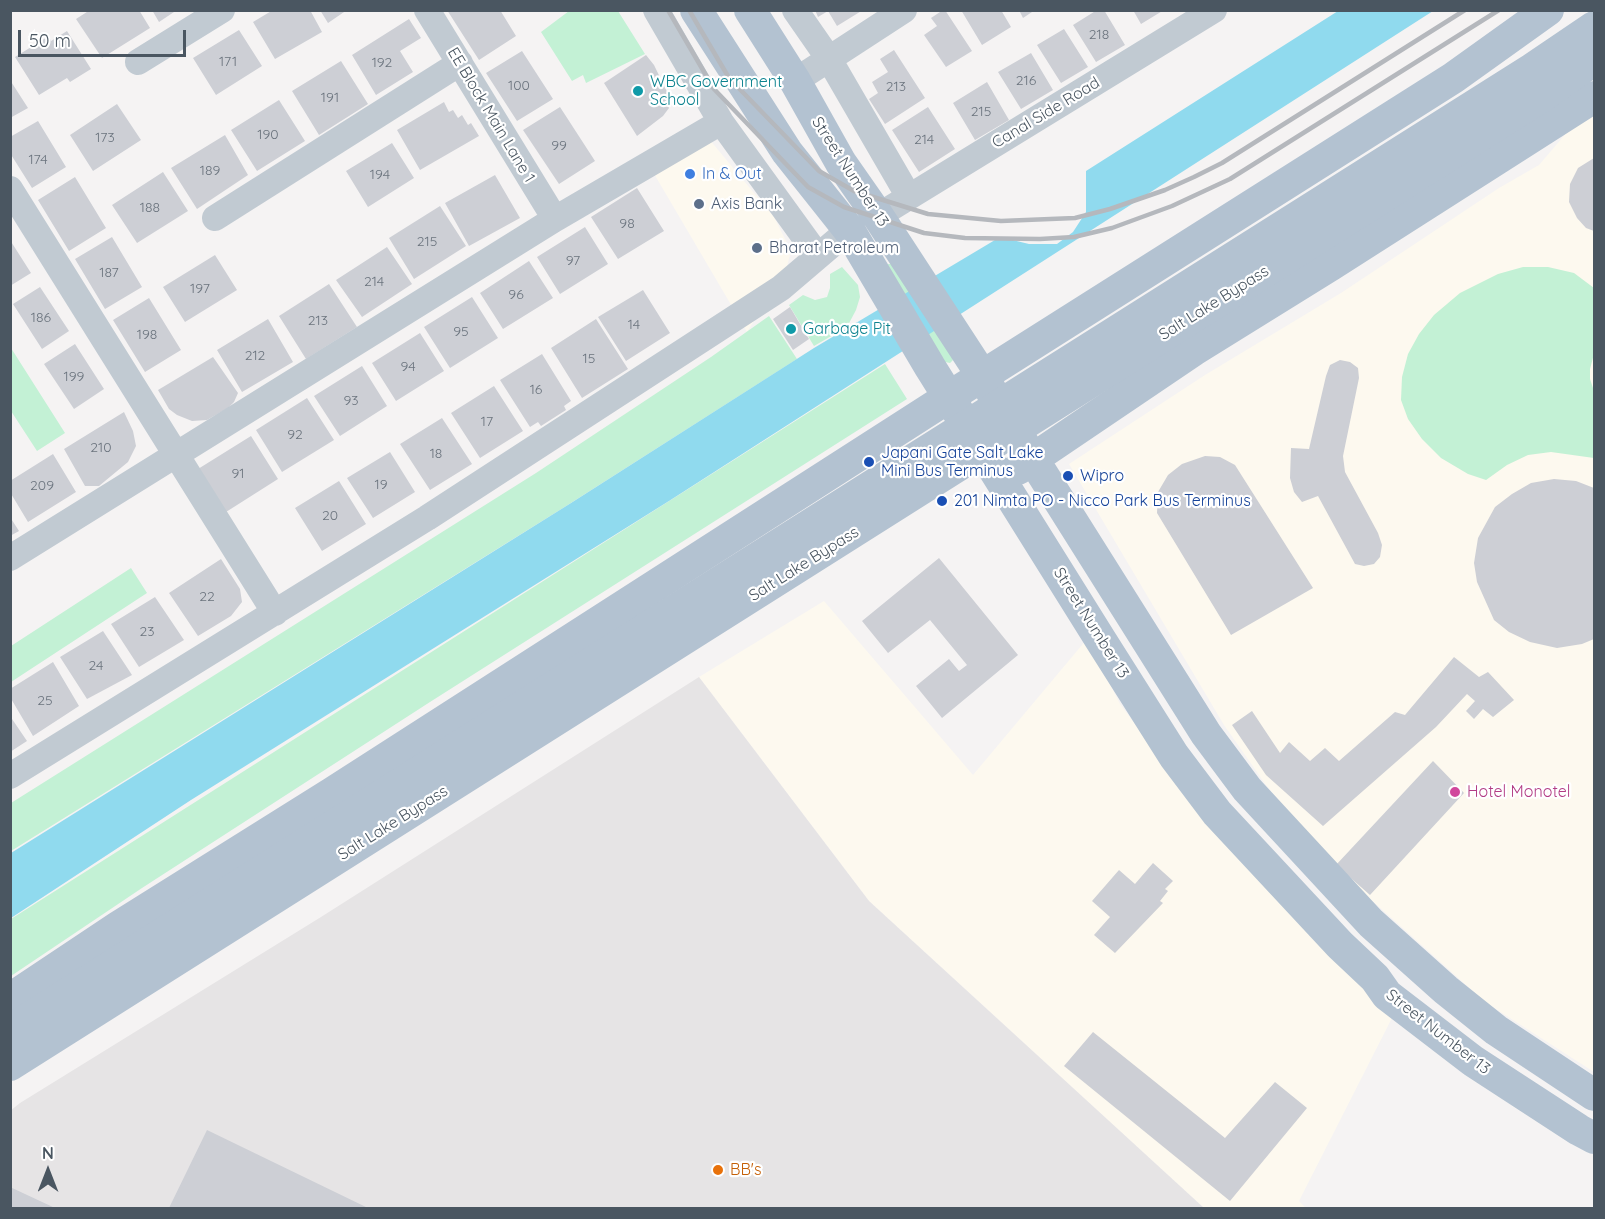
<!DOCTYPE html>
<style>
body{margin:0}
#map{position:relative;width:1605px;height:1219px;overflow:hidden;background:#f5f3f3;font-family:Quicksand,sans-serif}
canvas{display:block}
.frame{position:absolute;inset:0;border:12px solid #4a5661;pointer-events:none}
.north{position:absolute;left:18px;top:1141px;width:60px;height:60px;-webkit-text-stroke:4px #fff;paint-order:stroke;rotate:0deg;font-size:16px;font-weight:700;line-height:24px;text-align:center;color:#4a5661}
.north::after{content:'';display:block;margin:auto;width:21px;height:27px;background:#4a5661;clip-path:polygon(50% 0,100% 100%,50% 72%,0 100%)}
.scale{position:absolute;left:18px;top:30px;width:168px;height:27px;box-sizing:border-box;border:3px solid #4a5661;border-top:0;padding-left:8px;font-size:18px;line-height:21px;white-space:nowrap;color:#4a5661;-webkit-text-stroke:4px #fff;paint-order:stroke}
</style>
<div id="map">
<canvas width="1605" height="1219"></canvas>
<div class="frame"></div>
<div class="north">N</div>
<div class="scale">50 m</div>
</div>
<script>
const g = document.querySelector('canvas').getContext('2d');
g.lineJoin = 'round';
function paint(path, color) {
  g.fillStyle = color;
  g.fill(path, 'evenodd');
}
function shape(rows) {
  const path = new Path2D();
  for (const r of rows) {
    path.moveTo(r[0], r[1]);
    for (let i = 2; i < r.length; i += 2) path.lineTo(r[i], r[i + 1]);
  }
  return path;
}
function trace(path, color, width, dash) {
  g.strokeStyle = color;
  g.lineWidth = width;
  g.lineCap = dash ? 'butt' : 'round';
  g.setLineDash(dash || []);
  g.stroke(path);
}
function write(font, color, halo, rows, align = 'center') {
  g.font = font + ' Quicksand,sans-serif';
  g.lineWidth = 4.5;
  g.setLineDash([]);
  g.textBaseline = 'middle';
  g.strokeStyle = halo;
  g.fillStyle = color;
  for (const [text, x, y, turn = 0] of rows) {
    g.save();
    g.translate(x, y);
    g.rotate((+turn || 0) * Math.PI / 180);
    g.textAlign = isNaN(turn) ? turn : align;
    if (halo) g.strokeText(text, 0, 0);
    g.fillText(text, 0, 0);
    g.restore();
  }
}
const commercial = shape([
 [1594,110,1594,1072,1485,1002,1337,869,1266,785,1224,725,1069,464,1205,375,1341,293,1499,188,1539,165,1581,116],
 [709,139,774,217,791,251,786,270,747,332,653,172],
 [824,601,973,775,1087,639,1120,704,1195,804,1268,891,1394,1014,1299,1201,1306,1208,1204,1208,869,901,699,677]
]);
const education = shape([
 [699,677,869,901,1204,1208,11,1208,10,1111,20,1103,321,917]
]);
const green = shape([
 [569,11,618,11,645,54,586,83,583,75,572,81,541,32],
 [888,264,893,264,952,355,953,360,950,363,945,362,886,269],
 [842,267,858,285,860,297,856,310,847,327,814,346,789,305,803,295,815,300,827,297,830,288,830,274],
 [1523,267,1548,267,1574,273,1594,288,1594,354,1590,369,1590,379,1594,391,1594,458,1551,452,1528,455,1507,465,1486,480,1468,474,1441,458,1422,439,1408,419,1401,400,1402,377,1408,354,1419,334,1434,315,1460,293,1498,274],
 [769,316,797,359,563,508,11,851,11,803,536,473,711,357],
 [11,348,65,433,37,451,11,411],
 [885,364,907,399,430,702,142,888,11,976,11,919],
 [131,568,147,593,11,682,11,646]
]);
const water = shape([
 [1338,11,1433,11,669,501,191,800,11,918,11,853,571,503,814,348,1000,237,1029,244,1057,244,1073,232,1086,212,1086,171]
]);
const building = shape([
 [90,10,139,10,150,28,102,58,76,19],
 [152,10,177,10,159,22],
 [273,10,310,10,322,32,275,59,253,22],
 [320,10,347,10,328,23],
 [447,10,500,10,516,36,479,60],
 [815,10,863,10,837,26,828,11,818,17],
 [943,10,945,10,972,51,946,67,924,35,937,26,931,18],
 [961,10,1001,10,1011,27,982,45],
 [1019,10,1035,10,1023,18],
 [1097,10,1104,10,1125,45,1096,62,1073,25],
 [1133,10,1164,10,1141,24],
 [409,19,421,38,400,51,413,72,376,95,352,55],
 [1064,29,1088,67,1061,83,1037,45],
 [239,30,262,66,216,95,193,58],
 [67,31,91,69,70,82,67,78,39,95,15,57,49,36,51,41],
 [894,50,925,98,885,124,869,99,878,93,872,82,888,72,880,59],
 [522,51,553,99,517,121,486,73],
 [1031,53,1053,90,1021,109,998,72],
 [646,55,654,65,670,98,669,108,663,116,637,136,604,83],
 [341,61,368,104,319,135,292,91],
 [10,80,28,108,10,118],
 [987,82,1009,120,975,140,953,103],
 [279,100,305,141,257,171,231,130],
 [444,102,449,112,453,110,458,118,462,115,468,125,471,123,479,136,420,170,397,130],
 [117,104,141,140,93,171,70,135],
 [560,107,595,161,559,184,523,130],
 [928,107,955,149,919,172,892,130],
 [38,121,66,167,32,188,10,153,10,137],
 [225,135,248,175,197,209,171,168],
 [392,143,414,178,368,207,346,171],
 [1594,158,1594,231,1586,228,1577,218,1569,202,1570,184,1578,168],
 [163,172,188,211,137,243,112,205],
 [495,175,520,218,469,246,445,203],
 [75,177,106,228,69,251,38,200],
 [637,188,664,231,618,259,591,217],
 [440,206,466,246,414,279,389,238],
 [585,227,608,264,560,294,537,257],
 [112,237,142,287,105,309,75,259],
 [10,240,31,273,10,286],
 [387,247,412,284,362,317,336,280],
 [215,255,237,290,185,322,163,287],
 [529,261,553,298,503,329,480,293],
 [329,284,357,327,306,359,279,316],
 [40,287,69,331,42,349,13,304],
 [643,290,670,333,626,361,598,317],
 [472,297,498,338,450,368,424,327],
 [149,298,181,350,145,372,113,320],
 [790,307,809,339,793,350,773,319],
 [268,319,293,362,242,392,217,350],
 [596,319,628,369,582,398,551,348],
 [420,333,444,371,396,401,372,363],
 [75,344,104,389,74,409,44,364],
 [542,354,571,401,564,406,566,410,541,426,538,422,530,427,500,380],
 [213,357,238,393,234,402,228,408,207,420,192,421,177,415,169,409,158,390],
 [1340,360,1350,362,1358,368,1359,378,1343,456,1345,472,1378,533,1382,545,1380,557,1374,564,1364,566,1355,564,1318,496,1302,502,1294,492,1290,478,1291,448,1309,449,1326,376,1330,365],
 [362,366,387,406,340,436,314,396],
 [494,386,523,431,480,458,451,413],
 [307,398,334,440,282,472,256,430],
 [124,412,133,431,136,446,128,462,99,486,85,486,64,449],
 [442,418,472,464,430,490,400,444],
 [251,436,278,479,226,512,198,469],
 [390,452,415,492,373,518,347,478],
 [53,454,76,492,28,522,10,492,10,481],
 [1205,456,1220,457,1235,465,1313,588,1231,635,1157,513,1158,492,1168,475,1182,464],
 [1554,479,1576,481,1594,488,1594,639,1582,644,1557,648,1530,642,1509,632,1494,620,1477,582,1474,563,1478,538,1495,507,1512,494,1531,483],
 [339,481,366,524,322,551,295,508],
 [10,517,19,531,10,536],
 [939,558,1018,655,942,718,916,686,949,659,959,671,967,665,930,620,888,653,862,621],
 [221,559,240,589,242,602,231,616,198,636,169,593],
 [155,597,184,640,139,667,111,624],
 [103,631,132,675,87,699,60,657],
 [1454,657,1479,677,1488,672,1514,700,1493,717,1483,709,1474,719,1466,711,1475,701,1467,694,1436,727,1323,826,1266,775,1232,725,1252,711,1280,753,1289,742,1310,761,1325,748,1339,761,1395,712,1405,715],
 [53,662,79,706,33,736,10,697,10,689],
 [10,716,27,741,10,752],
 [1433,761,1464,793,1370,895,1336,865],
 [1153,863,1173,881,1165,889,1168,891,1160,901,1163,903,1115,953,1094,935,1110,917,1092,901,1119,870,1135,884],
 [1093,1032,1225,1138,1275,1082,1307,1108,1230,1201,1064,1066],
 [207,1130,368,1208,169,1208],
 [10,1187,55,1208,10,1208]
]);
const minor = shape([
 [427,10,555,219],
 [656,10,721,122,818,256],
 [795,10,829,59,909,197],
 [138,62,222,10],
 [795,81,904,10],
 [10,189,275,613],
 [878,216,1214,10],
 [215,218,460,63],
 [10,558,555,219,721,122],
 [10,776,427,518,781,288,849,230]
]);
const major = shape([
 [696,10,787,152,849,230,930,367,1100,639,1174,756,1217,813,1340,945,1375,978,1387,995,1473,1061,1579,1130,1594,1138],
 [750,10,795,81,841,163,878,216,983,377,1004,413,1206,734,1247,789,1371,923,1446,990,1496,1030,1594,1095],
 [1018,469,1194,350,1331,265,1594,97],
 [10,999,118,927,332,793,949,397,1453,78,1548,10]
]);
const rail = shape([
 [668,10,714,89,808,187,844,207,924,233,965,238,1040,239,1074,237,1112,228,1172,206,1230,179,1499,10],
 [689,10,729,78,819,171,854,191,928,214,1001,221,1075,218,1110,209,1165,190,1194,177,1222,163,1465,10]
]);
const majorBridge = shape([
 [10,1030,1532,69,1594,27],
 [10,1065,1541,97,1594,60]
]);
const markers = [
 [638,91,6,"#0f9aa8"],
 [690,174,6,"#3f7fe0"],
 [699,204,6,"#5c6f8a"],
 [757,248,6,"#5c6f8a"],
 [791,329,6,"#0f9aa8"],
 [869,462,6,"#1a4fb4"],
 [1068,476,6,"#1a4fb4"],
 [942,501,6,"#1a4fb4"],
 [1455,792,6,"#d1479c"],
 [718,1170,6,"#e8710a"]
];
const numberNames = [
 ["218",1099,35],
 ["171",228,62],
 ["192",382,63],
 ["216",1026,81],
 ["100",519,86],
 ["213",896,87],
 ["191",330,98],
 ["215",981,112],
 ["190",268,135],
 ["173",105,138],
 ["214",924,140],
 ["99",559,146],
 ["174",38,160],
 ["189",210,171],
 ["194",380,175],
 ["188",150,208],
 ["98",627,224],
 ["215",427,242],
 ["97",573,261],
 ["187",109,273],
 ["214",374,282],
 ["197",200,289],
 ["96",516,295],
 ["186",41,318],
 ["213",318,321],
 ["14",634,325],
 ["95",461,332],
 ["198",147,335],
 ["212",255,356],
 ["15",589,359],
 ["94",408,367],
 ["199",74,377],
 ["16",536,390],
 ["93",351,401],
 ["17",487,422],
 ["92",295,435],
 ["210",101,448],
 ["18",436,454],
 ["91",238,474],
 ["19",381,485],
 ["209",42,486],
 ["20",330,516],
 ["22",207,597],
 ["23",147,632],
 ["24",96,666],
 ["25",45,701]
];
const cultureNames = [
 ["WBC Government",650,82],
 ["School",650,100],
 ["Garbage Pit",803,329]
];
const streetNames = [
 ["Canal Side Road",1046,113,-31],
 ["EE Block Main Lane 1",491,115,59],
 ["Street Number 13",850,172,57],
 ["Salt Lake Bypass",1214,303,-32],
 ["Salt Lake Bypass",804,564,-32],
 ["Street Number 13",1091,623,58],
 ["Salt Lake Bypass",393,823,-32],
 ["Street Number 13",1438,1032,38]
];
const shopNames = [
 ["In & Out",702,174]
];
const serviceNames = [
 ["Axis Bank",711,204],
 ["Bharat Petroleum",769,248]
];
const transitNames = [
 ["Japani Gate Salt Lake",881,453],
 ["Mini Bus Terminus",881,471],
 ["Wipro",1080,476],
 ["201 Nimta PO - Nicco Park Bus Terminus",954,501]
];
const hotelNames = [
 ["Hotel Monotel",1467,792]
];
const foodNames = [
 ["BB's",730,1170]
];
paint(commercial, '#fdf9ef');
paint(education, '#e6e4e5');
paint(green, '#c3f1d5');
paint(water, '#90daee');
paint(building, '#cdcfd5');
trace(minor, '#c1cad2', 26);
trace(major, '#b3c2d1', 32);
trace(rail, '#b5b8bd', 4.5);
trace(majorBridge, '#b3c2d1', 32);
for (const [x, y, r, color] of markers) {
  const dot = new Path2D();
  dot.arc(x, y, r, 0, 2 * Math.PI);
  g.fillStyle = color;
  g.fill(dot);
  trace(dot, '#fff', 2);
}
write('14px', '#6b747e', null, numberNames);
write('16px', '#0d838f', '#fff', cultureNames, 'left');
write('16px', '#4a5661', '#fff', streetNames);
write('16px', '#366cbe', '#fff', shopNames, 'left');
write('16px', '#4e5e75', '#fff', serviceNames, 'left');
write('16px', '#164399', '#fff', transitNames, 'left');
write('16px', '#b23c85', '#fff', hotelNames, 'left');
write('16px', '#c56008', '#fff', foodNames, 'left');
</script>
